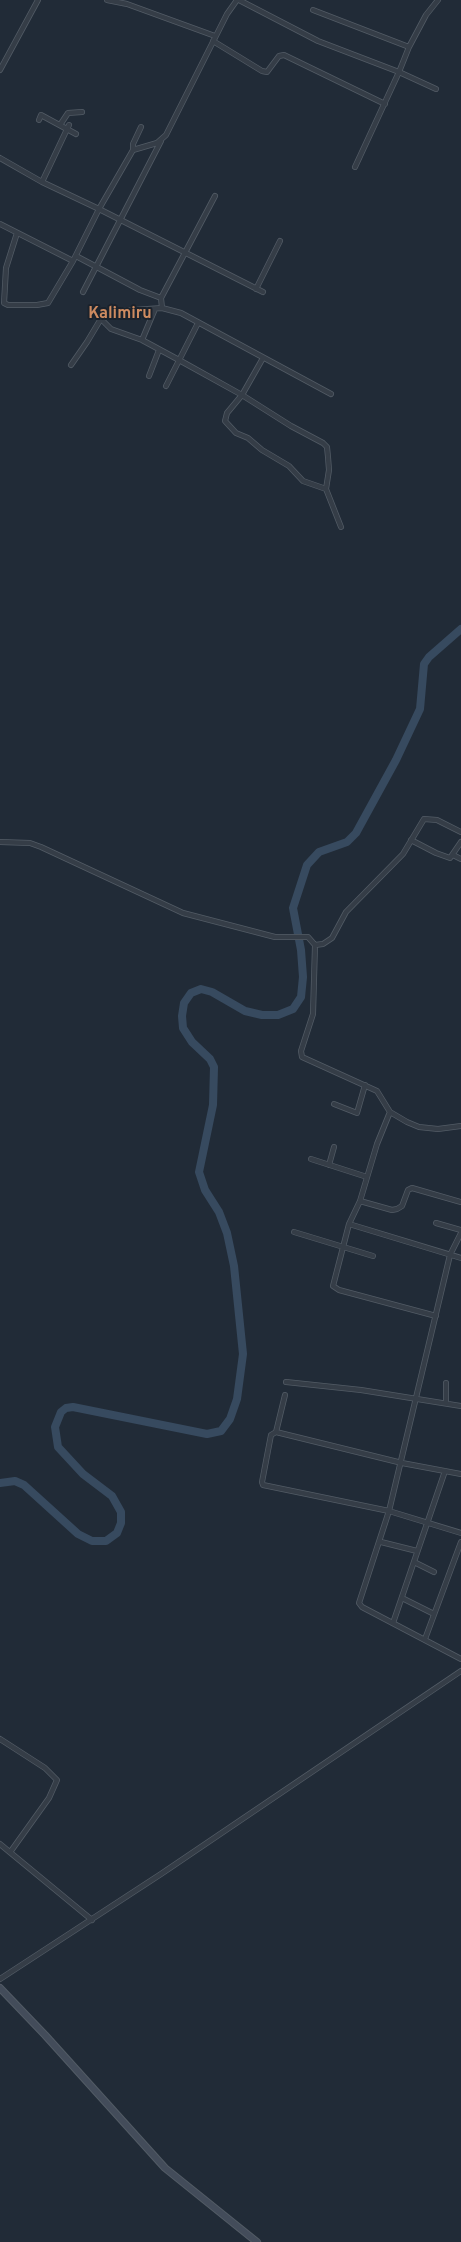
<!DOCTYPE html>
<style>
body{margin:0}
canvas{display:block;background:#212b37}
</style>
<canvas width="461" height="2242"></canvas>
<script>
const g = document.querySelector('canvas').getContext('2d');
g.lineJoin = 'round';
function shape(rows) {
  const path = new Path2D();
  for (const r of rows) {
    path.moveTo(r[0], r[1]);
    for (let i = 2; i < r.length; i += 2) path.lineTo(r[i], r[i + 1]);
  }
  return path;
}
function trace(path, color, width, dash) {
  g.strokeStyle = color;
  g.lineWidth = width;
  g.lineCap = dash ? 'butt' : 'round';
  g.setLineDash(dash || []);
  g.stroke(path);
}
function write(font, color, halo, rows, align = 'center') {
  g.font = font + ' Overpass,sans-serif';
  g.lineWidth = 4;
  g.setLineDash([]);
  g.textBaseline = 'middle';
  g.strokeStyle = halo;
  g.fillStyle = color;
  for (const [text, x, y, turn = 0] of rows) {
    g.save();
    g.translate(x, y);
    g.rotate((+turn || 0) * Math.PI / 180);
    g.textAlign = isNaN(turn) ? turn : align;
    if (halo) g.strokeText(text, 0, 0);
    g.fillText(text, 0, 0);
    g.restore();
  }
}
const river = shape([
 [0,1483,15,1481,24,1485,78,1534,92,1541,106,1541,117,1533,121,1523,121,1512,112,1496,83,1474,58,1447,55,1427,61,1412,66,1408,73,1407,207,1434,221,1431,230,1419,237,1399,243,1354,234,1266,227,1233,219,1212,205,1190,199,1172,213,1105,214,1067,210,1059,192,1042,183,1028,182,1016,184,1003,191,993,201,989,212,992,245,1011,262,1015,278,1015,293,1009,301,997,303,977,301,950,293,908,307,865,319,852,347,842,356,833,396,760,420,709,424,664,429,657,461,629]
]);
const street = shape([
 [107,0,127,4,215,36],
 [239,0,318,41,399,72,409,47,426,15,438,0],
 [313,10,409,47],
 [213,41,262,71,267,72,279,56,284,55,385,104],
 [0,70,38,0],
 [39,120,41,115,76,134],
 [60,125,68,113,82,112],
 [133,150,133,144,141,127],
 [0,158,42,182,99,209,133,150,157,143,166,135,227,14,237,0],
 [355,167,399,72,436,89],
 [42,182,69,125],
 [0,224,73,261],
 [17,233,6,268,4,303,8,305,37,305,48,303,73,261,99,209,263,292],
 [76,256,140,290,161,298,162,308],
 [256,289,280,241],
 [83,292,161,141],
 [161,298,215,196],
 [101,319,111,329,142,340,179,360,242,395,291,426,323,443,327,447,328,457,329,470,326,489],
 [142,340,155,309],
 [263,358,242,395,227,413,225,421,236,433,248,438,262,450,289,466,303,481,326,489,341,527],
 [71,365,87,342,105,312,162,308,181,313,331,394],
 [149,376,159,350],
 [166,386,198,323],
 [411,840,436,853,450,858,461,842],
 [0,842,30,843,41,847,183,913,275,937,308,937,315,945,313,1014,301,1051,302,1057,377,1091,390,1112,407,1122,419,1127,438,1129,461,1126],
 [453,855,461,859],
 [315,945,323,944,332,938,346,912,403,854,424,819,437,820,461,832],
 [334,1104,357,1113,365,1085],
 [390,1112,377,1144,360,1201,349,1224,333,1286,339,1290,436,1316],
 [311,1159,367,1177],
 [329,1165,334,1147],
 [360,1201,392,1210,397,1209,402,1206,408,1190,412,1188,461,1202],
 [436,1223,461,1230],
 [349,1224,461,1258],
 [294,1232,373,1256],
 [461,1233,450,1255,389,1511,359,1603,362,1607,461,1659],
 [286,1382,361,1390,461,1406],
 [446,1383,446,1403],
 [285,1395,276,1432,271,1435,262,1482,263,1485,389,1511,461,1533],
 [276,1432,402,1463,461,1474],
 [381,1542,417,1551],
 [414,1562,434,1572],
 [402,1598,434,1614],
 [393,1623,445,1471],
 [425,1639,461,1542],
 [0,1739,45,1768,57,1780,49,1798,11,1851],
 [0,1844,92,1920],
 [0,1979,161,1874,461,1671]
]);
const secondary = shape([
 [0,1988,45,2035,165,2168,257,2242]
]);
const quarterNames = [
 ["Kalimiru",120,315]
];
trace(river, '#374a5f', 8);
trace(street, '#525b65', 6);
trace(secondary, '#525b65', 8);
trace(street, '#353d47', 4.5);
trace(secondary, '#434c5a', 6);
write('bold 16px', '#ce8b60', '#1a222c', quarterNames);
</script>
